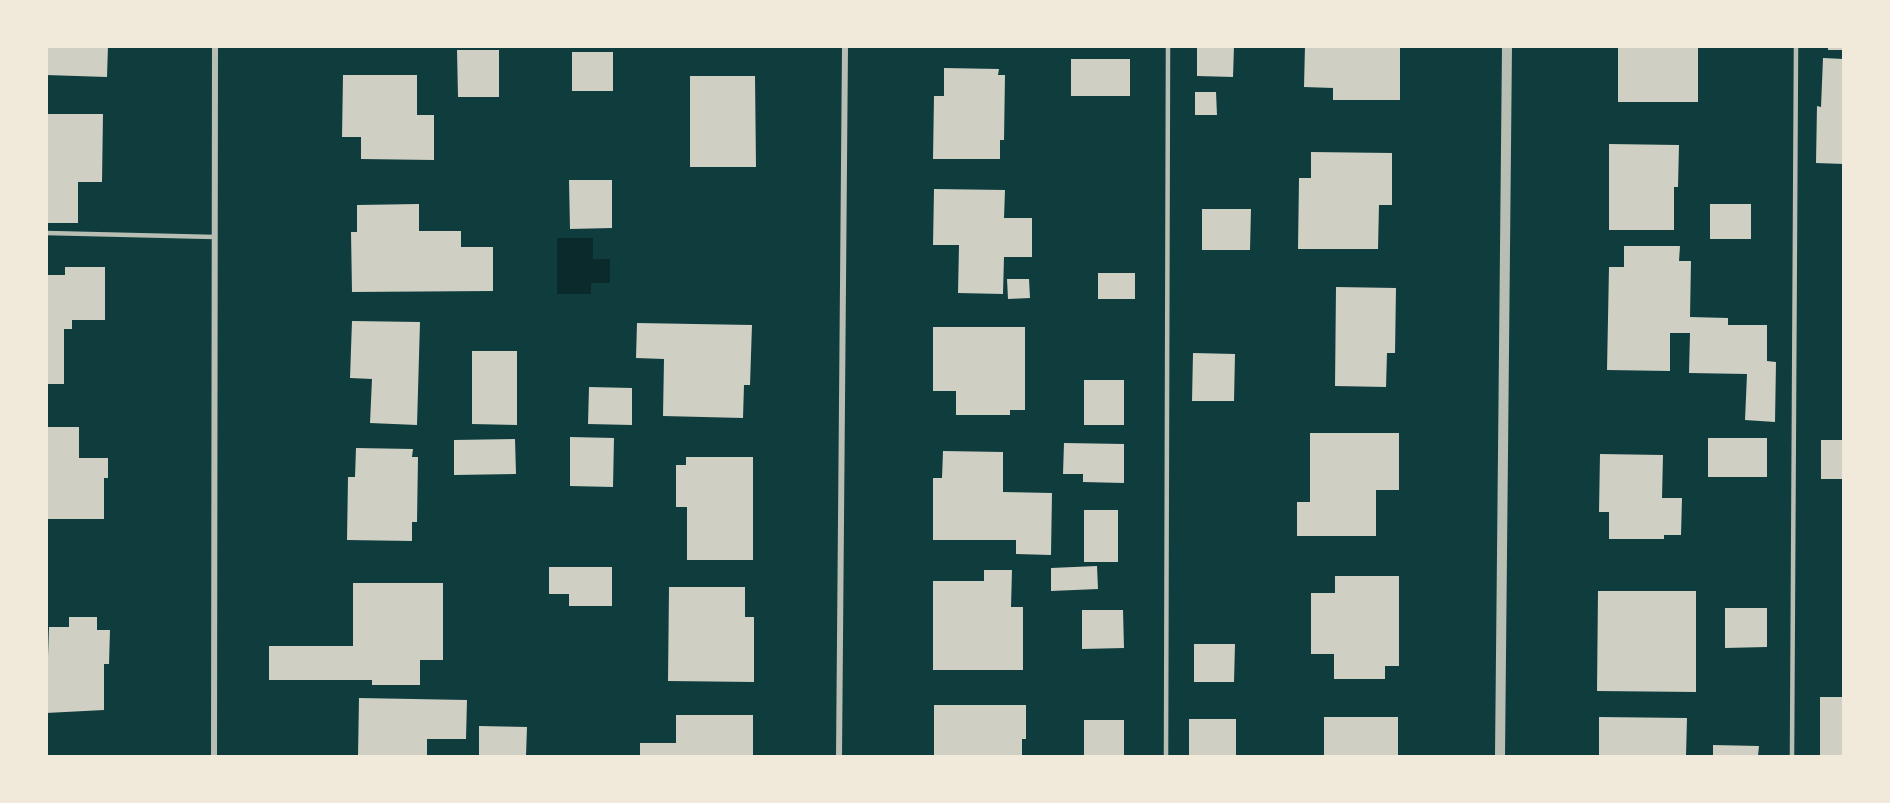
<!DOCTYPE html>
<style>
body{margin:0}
#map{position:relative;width:1890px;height:803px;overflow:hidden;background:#0f3d3e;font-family:Overpass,sans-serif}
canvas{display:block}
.frame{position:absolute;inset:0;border:48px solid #f1e9da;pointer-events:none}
</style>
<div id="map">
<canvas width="1890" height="803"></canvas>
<div class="frame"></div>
</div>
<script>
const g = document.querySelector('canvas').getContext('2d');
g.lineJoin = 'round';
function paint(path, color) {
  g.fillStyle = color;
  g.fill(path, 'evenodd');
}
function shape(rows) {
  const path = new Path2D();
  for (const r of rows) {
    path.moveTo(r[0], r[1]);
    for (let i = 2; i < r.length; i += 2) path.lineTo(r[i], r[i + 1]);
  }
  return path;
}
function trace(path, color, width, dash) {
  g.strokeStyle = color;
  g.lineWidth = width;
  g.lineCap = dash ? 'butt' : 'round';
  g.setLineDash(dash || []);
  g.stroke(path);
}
const water = shape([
 [557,238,593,238,593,259,610,259,610,283,591,283,591,294,557,294]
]);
const building = shape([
 [46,46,108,46,107,77,46,75],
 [1197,46,1234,46,1233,77,1197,76],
 [1305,46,1400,46,1400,100,1333,100,1333,88,1304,87],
 [1618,46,1698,46,1698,102,1618,102],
 [1828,46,1844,46,1844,50,1828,50],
 [457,50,499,50,499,97,458,97],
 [572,52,613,52,613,91,572,91],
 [1823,58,1844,59,1844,164,1816,163,1817,106,1821,107],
 [1071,59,1130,59,1130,96,1071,96],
 [944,68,999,69,998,75,1005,75,1004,140,1000,140,1000,159,933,159,934,96,944,96],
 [343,75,417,75,417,115,434,115,434,160,361,159,361,137,342,137],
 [690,76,755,76,756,167,690,167],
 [1195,92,1216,92,1217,115,1195,115],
 [46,114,103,114,102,182,78,182,78,223,46,223],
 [1609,144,1679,145,1678,187,1674,187,1674,230,1609,230],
 [1311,152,1392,153,1392,205,1379,205,1378,249,1298,249,1299,178,1311,178],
 [569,180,612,180,612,228,570,229],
 [934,189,1005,190,1004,218,1032,218,1032,257,1004,257,1003,294,958,293,959,245,933,245],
 [419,204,419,231,461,231,461,247,493,247,493,291,352,292,351,232,357,232,357,205],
 [1710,204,1751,204,1751,239,1710,239],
 [1202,209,1251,209,1250,250,1202,250],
 [1624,246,1680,246,1679,261,1691,261,1690,317,1728,318,1728,325,1767,325,1767,361,1776,362,1775,422,1745,420,1747,374,1689,373,1690,333,1670,333,1670,371,1607,370,1609,267,1624,267],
 [65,267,105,267,105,320,72,320,72,329,64,329,64,384,46,384,46,275,65,275],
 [1098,273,1135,273,1135,299,1098,299],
 [1007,279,1029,279,1030,298,1008,299],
 [1336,287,1396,288,1395,353,1387,353,1386,387,1335,386],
 [352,321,420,322,417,425,370,423,372,379,350,378],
 [637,323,752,325,750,385,744,385,743,418,663,416,664,359,636,358],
 [933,327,1025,327,1025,410,1010,410,1010,415,956,415,956,391,933,391],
 [472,351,517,351,517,425,472,424],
 [1193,353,1235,354,1234,401,1192,401],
 [1084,380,1124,380,1124,425,1084,425],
 [589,387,632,388,632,425,588,424],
 [46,427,79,427,79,458,108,458,108,478,104,478,104,519,46,519],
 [1310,433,1399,433,1399,490,1376,490,1376,536,1297,536,1297,502,1310,502],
 [570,437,614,438,613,487,570,486],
 [1708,438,1767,438,1767,477,1708,477],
 [515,439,516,474,454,475,454,440],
 [1821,440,1844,440,1844,479,1821,479],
 [1064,443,1124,444,1124,483,1083,482,1083,474,1063,474],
 [356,448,413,449,412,457,418,457,417,522,412,522,412,541,347,540,348,477,355,477],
 [943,451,1003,452,1003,492,1052,493,1051,555,1016,554,1016,540,933,540,933,478,942,478],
 [1600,454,1663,455,1662,498,1682,498,1681,535,1664,535,1664,539,1609,539,1609,512,1599,512],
 [686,457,753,457,753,560,687,560,687,507,676,507,676,465,686,465],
 [1084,510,1118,510,1118,562,1084,562],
 [1097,566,1098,589,1051,591,1051,568],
 [549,567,612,567,612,606,569,606,569,594,549,594],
 [984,570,1012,570,1011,607,1023,607,1023,670,933,670,933,581,984,581],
 [1335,576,1399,576,1399,666,1385,666,1385,679,1334,679,1334,654,1311,654,1311,593,1335,593],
 [353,583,443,583,443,660,420,660,420,685,372,685,372,680,269,680,269,646,353,646],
 [669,587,745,587,745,617,754,617,754,682,668,681],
 [1598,591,1696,591,1696,692,1597,691],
 [1725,608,1767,608,1767,647,1725,648],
 [1082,610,1123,610,1124,648,1082,649],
 [69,617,97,617,97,630,110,630,109,664,104,664,104,710,46,713,49,627,69,627],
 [1194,644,1235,644,1234,682,1194,682],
 [1820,697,1844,697,1844,756,1820,756],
 [359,698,467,700,466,739,427,739,427,756,358,756],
 [934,705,1026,705,1026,739,1022,739,1022,756,934,756],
 [676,715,753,715,753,756,640,756,640,743,676,743],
 [1324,717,1398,717,1398,756,1324,756],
 [1599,717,1687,718,1686,756,1599,756],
 [1189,719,1236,719,1236,756,1189,756],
 [1084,720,1124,720,1124,756,1084,756],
 [479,726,527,727,526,756,479,756],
 [1713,745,1759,746,1758,756,1713,756]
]);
const service = shape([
 [46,233,215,237],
 [1166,756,1168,46],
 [1792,756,1796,46]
]);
const minor = shape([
 [214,756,215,46],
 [839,756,845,46]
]);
const tertiary = shape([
 [1500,756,1507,46]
]);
paint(water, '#0a2a2b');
paint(building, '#cfcfc3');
trace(service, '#b8beb3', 4.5);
trace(minor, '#b8beb3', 6);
trace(tertiary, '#b8beb3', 10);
</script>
